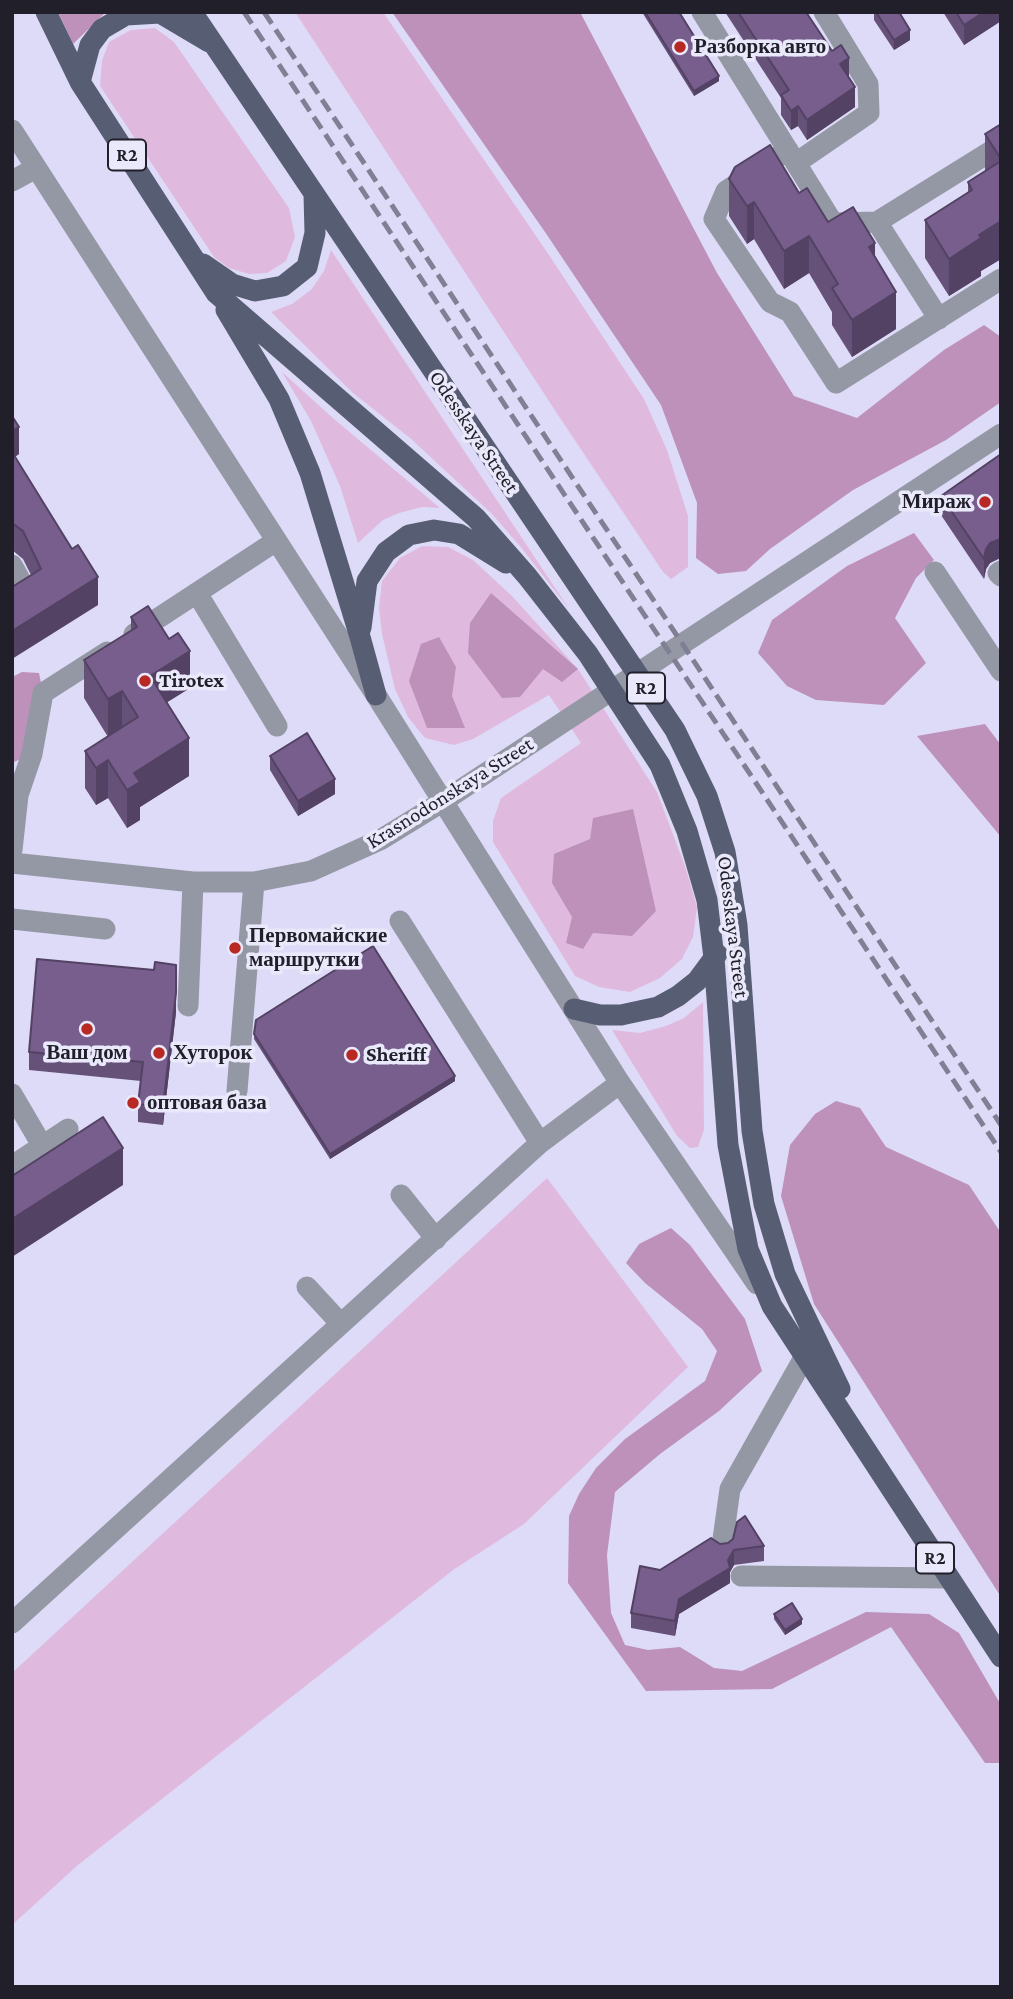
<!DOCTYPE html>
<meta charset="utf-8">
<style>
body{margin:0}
#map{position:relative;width:1013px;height:1999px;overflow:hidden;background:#dddbf8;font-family:"Crimson Pro",serif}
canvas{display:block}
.frame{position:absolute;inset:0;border:14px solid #201f2a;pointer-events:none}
</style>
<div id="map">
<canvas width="1013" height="1999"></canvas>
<div class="frame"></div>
</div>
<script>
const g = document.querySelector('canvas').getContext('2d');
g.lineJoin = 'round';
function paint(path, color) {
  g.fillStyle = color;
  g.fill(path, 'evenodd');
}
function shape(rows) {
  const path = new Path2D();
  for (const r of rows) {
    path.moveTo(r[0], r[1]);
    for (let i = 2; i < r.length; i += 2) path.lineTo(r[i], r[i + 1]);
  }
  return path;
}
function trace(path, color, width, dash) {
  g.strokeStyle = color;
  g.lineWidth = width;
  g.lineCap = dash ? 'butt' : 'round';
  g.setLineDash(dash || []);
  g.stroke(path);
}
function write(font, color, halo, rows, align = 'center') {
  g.font = font + ' "Crimson Pro",serif';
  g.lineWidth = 7;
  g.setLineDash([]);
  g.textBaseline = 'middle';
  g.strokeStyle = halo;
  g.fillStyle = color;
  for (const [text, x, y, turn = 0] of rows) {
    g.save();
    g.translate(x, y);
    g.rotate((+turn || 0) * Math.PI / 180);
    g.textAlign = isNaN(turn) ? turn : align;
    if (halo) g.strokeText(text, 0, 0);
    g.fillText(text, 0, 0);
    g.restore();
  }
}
const green = shape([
 [295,12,383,12,547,252,644,399,667,450,688,516,688,567,671,579,663,572,560,418],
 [155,28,174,42,289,208,295,237,286,261,267,273,249,274,229,268,214,257,100,86,102,61,109,42,131,30],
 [331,250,569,609,520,546,491,513,410,438,353,393,271,312,292,304,311,290,324,271],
 [282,372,334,419,440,508,422,507,399,513,383,520,358,543,340,486,311,421],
 [422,546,448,547,473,560,512,596,578,669,657,792,686,869,697,907,693,937,682,959,660,978,630,992,599,987,575,976,493,842,493,821,501,798,581,743,549,695,473,739,454,745,425,738,408,717,395,689,382,634,379,608,382,581,400,558],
 [703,1002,704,1130,698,1147,690,1148,677,1136,612,1030,640,1033,666,1026,684,1018],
 [547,1178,688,1367,524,1524,453,1570,78,1865,12,1925,12,1673]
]);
const forest = shape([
 [58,12,106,12,73,44],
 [392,12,580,12,717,273,794,396,857,418,944,350,984,325,1001,337,1001,402,946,440,853,490,770,549,746,571,718,574,696,558,697,503,661,405,545,232],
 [914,533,934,560,916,578,895,618,926,663,884,705,816,700,787,686,758,653,772,620,847,566],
 [491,593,531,628,578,669,562,682,543,669,520,697,502,698,468,653,470,623],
 [439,637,456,667,452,696,465,728,427,728,409,681,421,644],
 [22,672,39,673,43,693,32,754,14,762,12,677],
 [985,724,1001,745,1001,837,917,736],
 [633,809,656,911,632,936,593,933,583,949,566,943,572,917,552,883,554,854,590,839,593,818],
 [836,1101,860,1108,886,1147,969,1185,1001,1233,1001,1597,814,1304,781,1196,790,1145,815,1114],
 [671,1228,690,1245,745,1319,762,1371,719,1411,660,1454,615,1492,607,1555,611,1613,625,1645,648,1650,680,1647,714,1668,742,1671,866,1612,929,1614,959,1633,1001,1705,1000,1763,985,1763,891,1627,772,1689,646,1691,568,1583,569,1516,579,1494,596,1468,625,1439,705,1381,717,1351,702,1329,645,1283,626,1263,639,1244]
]);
const minor = shape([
 [702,12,833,223,877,222],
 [12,130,376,695,620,1083,757,1284],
 [788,150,726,191,714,219,770,302,790,312,836,383,1001,279],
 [796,163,869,113,868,84,824,12],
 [12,181,36,168],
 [939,319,877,222,1001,145],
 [12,565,22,583,12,589],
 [1001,571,998,573,1001,576],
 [935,572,1001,671],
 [197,593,277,726],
 [134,634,276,541],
 [12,850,18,795,32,754,43,693,107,652],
 [12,863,193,882,254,882,311,871,380,840,442,802,1001,434],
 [12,919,105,929],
 [400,921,540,1143],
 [188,1006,193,882],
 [237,1091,254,882],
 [12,1094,43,1147],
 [12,1166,68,1129],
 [401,1195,436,1239],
 [307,1287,341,1324],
 [722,1546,730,1489,805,1356],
 [741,1576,948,1578],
 [12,1623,540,1143,620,1083]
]);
const major = shape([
 [46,12,80,82,216,293,476,518,527,576,588,654,660,765,687,831,707,900,714,958,728,1145,748,1249,772,1306,1001,1657],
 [192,12,675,730,707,796,725,852,737,925,752,1131,764,1204,785,1274,840,1389],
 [80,82,90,45,102,29,126,15,160,13,209,42],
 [203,264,232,284,255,291,283,286,307,267,315,233,314,194],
 [226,310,279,399,310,473,360,637,376,695],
 [361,628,367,581,386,552,409,535,434,530,459,534,506,563],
 [574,1009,600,1015,621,1015,658,1007,678,996,697,981,717,954]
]);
const rail = shape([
 [244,12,1001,1152],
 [264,12,1001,1125]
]);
const wall = shape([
 [642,12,679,12,719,81,694,96],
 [725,12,806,12,849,78,855,107,807,140,798,126,791,130,781,115,781,98],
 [874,12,899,12,910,40,894,50,874,20],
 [943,12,1001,12,1001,21,964,45],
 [1001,124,1001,259,981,271,981,276,949,296,925,258,925,220,968,193,968,182,985,171,985,134],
 [729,179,799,193,828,222,875,257,896,329,852,357,832,325,832,312,809,273,784,289,754,239,747,244,729,216],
 [12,416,19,454,15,457,98,605,31,575,23,559,12,550],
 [1001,454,1001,558,990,563,986,569,984,579,941,515,941,496],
 [131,617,190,688,167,702,189,776,140,807,140,820,127,828,108,798,96,805,85,788,85,751,108,737,84,698,84,660,131,631],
 [270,756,335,794,298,816,270,770],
 [176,1012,163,1125,138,1122,138,1104,141,1081,29,1070,29,1052],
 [256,1020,455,1081,330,1159,254,1039],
 [720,1544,764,1546,764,1561,734,1565,730,1572,730,1583,679,1614,675,1636,631,1628,631,1613,660,1570],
 [774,1614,802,1624,785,1635,774,1619]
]);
const shadedWall = shape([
 [984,12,1001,12,1001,21,964,45,964,25],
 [910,30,910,40,894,50,894,40],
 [849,58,849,78,840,64],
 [719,76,719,81,694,96,694,91],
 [855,87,855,107,807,140,807,120],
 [798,106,798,126,791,130,791,111],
 [754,202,754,239,747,244,747,206],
 [1001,221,1001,259,981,271,981,276,949,296,949,259,979,235],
 [809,236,809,273,784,289,784,251],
 [875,243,875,280,869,247],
 [896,292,896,329,852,357,852,320],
 [19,427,19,454,12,458,12,431],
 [999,538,999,558,990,563,986,569,984,579,984,559,986,549,990,543],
 [98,577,98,605,12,659,12,631],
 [190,651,190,688,150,713,150,676],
 [122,691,122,728,108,737,108,699],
 [189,738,189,776,140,807,140,820,127,828,127,790,134,773],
 [108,760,108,798,96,805,96,768],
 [335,779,335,794,298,816,298,801],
 [176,993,176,1012,163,1125,163,1107],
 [455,1076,455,1081,330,1159,330,1154],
 [123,1148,123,1185,12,1257,12,1219],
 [734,1550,734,1565,730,1572,730,1583,679,1614,675,1636,675,1621,679,1599,728,1560],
 [802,1619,802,1624,785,1635,785,1630]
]);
const building = shape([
 [645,12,679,12,719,76,694,91,645,12],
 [738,12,806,12,832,51,841,45,849,58,840,64,855,87,807,120,798,106,791,111,781,95,789,90,738,12],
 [876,12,899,12,910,30,894,40,876,12],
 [956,12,984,12,964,25,956,12],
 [1001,124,1001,159,985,134,1001,124],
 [770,145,799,193,807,188,828,222,853,207,875,243,869,247,896,292,852,320,832,288,838,284,809,236,784,251,754,202,747,206,729,179,735,167,770,145],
 [1001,161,1001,221,979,235,981,238,949,259,925,220,972,190,968,182,1001,161],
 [12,416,19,427,12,431,12,416],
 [12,452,72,549,78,545,98,577,12,631,12,587,41,569,23,531,12,523,12,452],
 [1001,454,1001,539,990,543,986,549,984,559,941,496,1001,454],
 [148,606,169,639,178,633,190,651,150,676,189,738,134,773,140,782,127,790,108,760,96,768,85,751,138,717,122,691,108,699,84,660,137,627,131,617,148,606],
 [307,733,335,779,298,801,270,756,307,733],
 [373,946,455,1076,330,1154,254,1034,256,1020,373,946],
 [37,959,154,970,155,962,176,965,176,993,163,1107,138,1104,143,1062,29,1052,37,959],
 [103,1117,123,1148,12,1219,12,1176,103,1117],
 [745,1516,764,1546,734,1550,728,1560,730,1568,679,1599,675,1621,631,1613,640,1566,660,1570,711,1538,720,1544,728,1543,733,1539,737,1522,745,1516],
 [792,1603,802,1619,785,1630,774,1614,792,1603]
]);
const markers = [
 [680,47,7,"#b82924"],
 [985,502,7,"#b82924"],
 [145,681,7,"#b82924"],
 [235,948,7,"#b82924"],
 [87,1029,7,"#b82924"],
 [159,1053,7,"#b82924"],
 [352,1055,7,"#b82924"],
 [133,1103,7,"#b82924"]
];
const shields = [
 [127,155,38],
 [646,688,38],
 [935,1558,38]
];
const shieldNames = [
 ["R2",127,155],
 ["R2",646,688],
 ["R2",935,1558]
];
const poiNames = [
 ["Разборка авто",694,47],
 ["Мираж",971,502,"right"],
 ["Tirotex",159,681],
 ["Первомайские",249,936],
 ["маршрутки",249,960],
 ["Ваш дом",87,1053,"center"],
 ["Хуторок",173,1053],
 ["Sheriff",366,1055],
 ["оптовая база",147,1103]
];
const streetNames = [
 ["Odesskaya Street",474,432,56],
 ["Krasnodonskaya Street",450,793,-32],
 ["Odesskaya Street",733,927,83]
];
paint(green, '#e0bade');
paint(forest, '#bd91ba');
trace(minor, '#9498a4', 21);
trace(major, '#575e73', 21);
trace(rail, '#807f93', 5, [14, 7]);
paint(wall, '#665179');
paint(shadedWall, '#534263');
paint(building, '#775e8d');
trace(building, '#534263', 2);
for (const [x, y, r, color] of markers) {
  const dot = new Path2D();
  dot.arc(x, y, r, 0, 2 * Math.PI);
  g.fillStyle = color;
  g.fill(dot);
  trace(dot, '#eae9fb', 2.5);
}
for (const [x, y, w] of shields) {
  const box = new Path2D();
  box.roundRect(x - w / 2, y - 15.5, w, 31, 5);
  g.fillStyle = '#eae9fb';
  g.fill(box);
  trace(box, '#201f2a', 2);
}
write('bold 19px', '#201f2a', null, shieldNames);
write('bold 21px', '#201f2a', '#eae9fb', poiNames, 'left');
write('21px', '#201f2a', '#eae9fb', streetNames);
</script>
